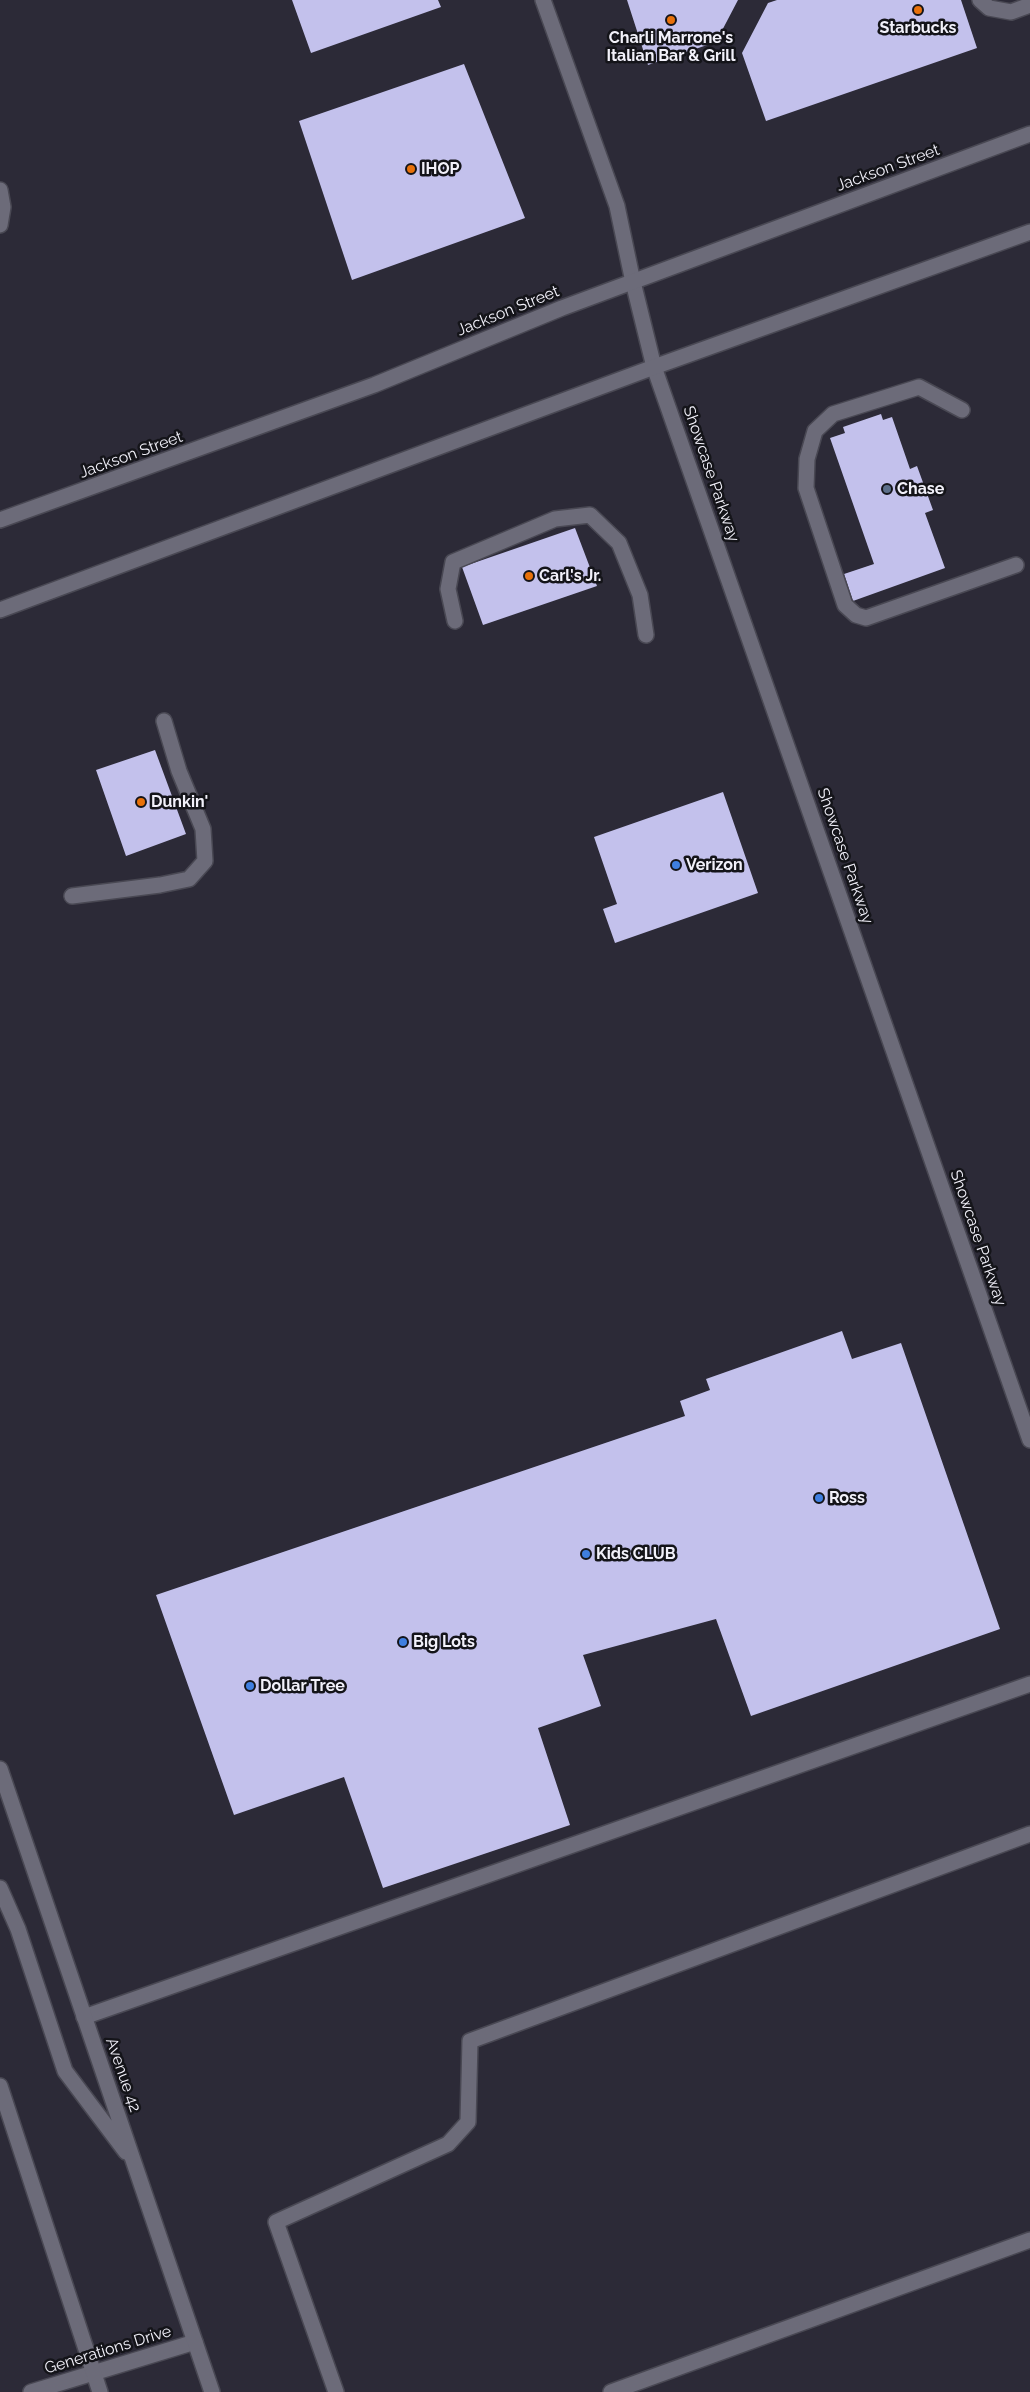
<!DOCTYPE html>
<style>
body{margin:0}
canvas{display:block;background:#2c2a37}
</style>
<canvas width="1030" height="2392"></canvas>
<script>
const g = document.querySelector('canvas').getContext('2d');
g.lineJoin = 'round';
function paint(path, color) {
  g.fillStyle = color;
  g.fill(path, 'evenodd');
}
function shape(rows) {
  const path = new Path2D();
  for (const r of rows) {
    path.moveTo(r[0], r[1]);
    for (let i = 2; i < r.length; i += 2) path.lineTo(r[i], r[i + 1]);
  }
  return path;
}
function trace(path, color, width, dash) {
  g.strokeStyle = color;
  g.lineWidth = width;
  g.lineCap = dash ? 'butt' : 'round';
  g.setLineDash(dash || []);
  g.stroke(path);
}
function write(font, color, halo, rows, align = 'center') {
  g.font = font + ' Raleway,sans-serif';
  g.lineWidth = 5;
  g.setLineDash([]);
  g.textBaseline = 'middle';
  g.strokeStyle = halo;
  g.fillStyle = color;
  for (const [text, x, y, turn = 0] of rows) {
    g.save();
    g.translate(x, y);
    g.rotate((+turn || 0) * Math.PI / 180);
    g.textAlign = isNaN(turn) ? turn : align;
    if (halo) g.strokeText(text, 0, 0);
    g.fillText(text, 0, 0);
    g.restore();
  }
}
const building = shape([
 [292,0,438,0,441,7,311,53],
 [627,0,738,0,716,42,648,65],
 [777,0,961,0,977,48,766,121,742,53,768,3],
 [464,64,525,218,352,280,299,121],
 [881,414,883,420,892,417,910,469,917,466,933,510,925,513,945,568,853,601,844,574,874,564,830,438,845,433,843,427],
 [575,528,597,586,483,625,462,567],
 [155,750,186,834,126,856,96,770],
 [723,792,758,893,615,943,603,909,617,904,594,837],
 [842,1331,852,1359,901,1343,1000,1629,751,1716,716,1619,583,1655,601,1706,538,1728,570,1825,383,1888,344,1777,234,1815,156,1595,685,1416,680,1401,710,1390,706,1379]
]);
const service = shape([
 [543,0,617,206,633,282],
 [980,0,989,8,1011,12,1030,5],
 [0,190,3,207,0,225],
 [962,410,919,387,833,414,815,431,807,459,806,488,845,605,856,615,866,618,1016,565],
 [455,621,448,589,453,562,555,519,590,515,619,543,640,595,646,635],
 [72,896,160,885,189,879,205,861,203,829,179,771,164,721],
 [84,2017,1030,1684],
 [336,2392,276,2222,448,2144,468,2122,470,2041,1030,1834],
 [611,2392,1030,2240]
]);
const minor = shape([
 [633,282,654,367,1030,1440],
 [31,2392,195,2342]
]);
const secondary = shape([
 [0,520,374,385,562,308,1030,134],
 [0,610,654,367,1030,232],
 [0,1769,212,2392],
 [0,1888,18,1929,65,2071,126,2152],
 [0,2086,100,2392]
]);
const markers = [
 [918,10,5,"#e8710a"],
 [671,20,5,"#e8710a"],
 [411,169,5,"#e8710a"],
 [887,489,5,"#5c6f8a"],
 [529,576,5,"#e8710a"],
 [141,802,5,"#e8710a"],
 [676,865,5,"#3f7fe0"],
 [819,1498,5,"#3f7fe0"],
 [586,1554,5,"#3f7fe0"],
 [403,1642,5,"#3f7fe0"],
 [250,1686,5,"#3f7fe0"]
];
const poiNames = [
 ["Starbucks",918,28,"center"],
 ["Charli Marrone's",671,38,"center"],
 ["Italian Bar & Grill",671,56,"center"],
 ["IHOP",421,169],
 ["Chase",897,489],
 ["Carl's Jr.",539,576],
 ["Dunkin'",151,802],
 ["Verizon",686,865],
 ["Ross",829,1498],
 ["Kids CLUB",596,1554],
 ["Big Lots",413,1642],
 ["Dollar Tree",260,1686]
];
const streetNames = [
 ["Jackson Street",888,168,-20],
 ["Jackson Street",508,311,-22],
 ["Jackson Street",131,455,-20],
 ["Showcase Parkway",711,474,71],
 ["Showcase Parkway",845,856,71],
 ["Showcase Parkway",978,1238,71],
 ["Avenue 42",123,2075,71],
 ["Generations Drive",108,2350,-17]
];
paint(building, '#c3c1ec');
trace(service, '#494853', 18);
trace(minor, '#494853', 18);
trace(secondary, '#494853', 18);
trace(service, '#6c6b79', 15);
trace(minor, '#6c6b79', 15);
trace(secondary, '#6c6b79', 15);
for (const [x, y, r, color] of markers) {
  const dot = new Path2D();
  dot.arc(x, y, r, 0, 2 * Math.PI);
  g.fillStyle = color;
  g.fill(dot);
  trace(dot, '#141419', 2);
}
write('bold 16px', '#f2f1fa', '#141419', poiNames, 'left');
write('16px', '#f2f1fa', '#141419', streetNames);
</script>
